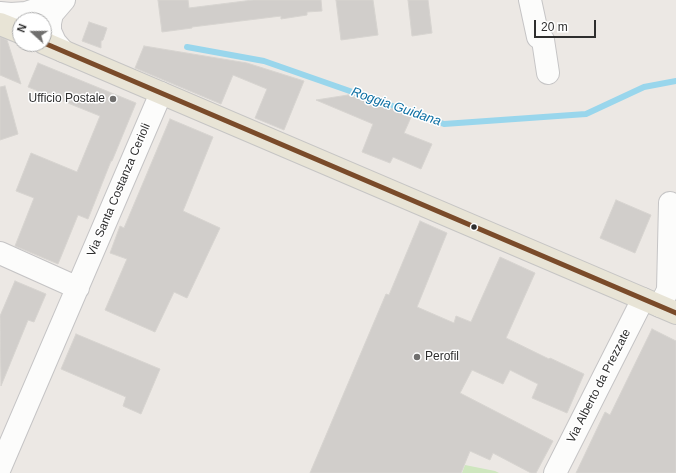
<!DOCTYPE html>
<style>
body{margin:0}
#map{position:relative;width:676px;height:473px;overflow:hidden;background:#ece8e4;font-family:Helvetica,sans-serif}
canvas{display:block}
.north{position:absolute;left:12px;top:12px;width:40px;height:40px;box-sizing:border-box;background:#fff;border:1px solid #ababab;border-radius:50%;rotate:291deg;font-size:11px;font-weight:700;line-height:16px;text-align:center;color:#2e2e2e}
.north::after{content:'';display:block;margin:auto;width:14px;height:18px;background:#706f6e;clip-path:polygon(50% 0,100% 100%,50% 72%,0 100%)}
.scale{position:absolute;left:534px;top:20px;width:62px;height:18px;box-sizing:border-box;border:2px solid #2e2e2e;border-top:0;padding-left:5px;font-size:12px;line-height:14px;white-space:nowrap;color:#2e2e2e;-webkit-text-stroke:3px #fff;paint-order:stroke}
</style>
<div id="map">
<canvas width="676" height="473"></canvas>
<div class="north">N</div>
<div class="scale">20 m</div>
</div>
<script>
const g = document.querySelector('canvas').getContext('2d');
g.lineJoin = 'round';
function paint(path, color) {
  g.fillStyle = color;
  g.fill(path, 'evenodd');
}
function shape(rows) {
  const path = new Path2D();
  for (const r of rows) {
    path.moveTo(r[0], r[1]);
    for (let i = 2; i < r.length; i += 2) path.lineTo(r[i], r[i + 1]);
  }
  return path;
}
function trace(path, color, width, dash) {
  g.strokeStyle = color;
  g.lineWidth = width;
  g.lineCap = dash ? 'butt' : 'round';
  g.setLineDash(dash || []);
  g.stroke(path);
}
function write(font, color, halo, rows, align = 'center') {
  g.font = font + ' Helvetica,sans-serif';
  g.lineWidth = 3;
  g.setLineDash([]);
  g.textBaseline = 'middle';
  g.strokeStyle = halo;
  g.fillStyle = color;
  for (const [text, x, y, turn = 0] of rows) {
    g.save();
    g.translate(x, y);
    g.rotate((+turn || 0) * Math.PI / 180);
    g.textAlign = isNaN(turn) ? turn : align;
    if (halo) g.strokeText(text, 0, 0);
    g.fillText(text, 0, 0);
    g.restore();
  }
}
const green = shape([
 [465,465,495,471,499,473,462,473]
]);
const stream = shape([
 [187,47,264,61,444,124,586,114,644,87,676,81]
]);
const building = shape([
 [158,0,188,0,189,8,253,0,321,0,322,11,307,12,307,15,281,19,281,16,192,27,192,28,162,32,158,0],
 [336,0,373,0,378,35,341,40,336,0],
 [408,0,428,0,432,33,412,36,408,0],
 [89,22,107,28,103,40,101,41,101,48,82,41,89,22],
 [0,37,7,40,21,84,0,75,0,37],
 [144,46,247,63,304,81,284,130,255,118,267,89,233,75,221,104,135,68,144,46],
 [38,63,136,103,112,161,111,161,88,219,78,215,58,264,15,246,34,198,16,191,31,153,77,172,100,116,28,87,38,63],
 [5,86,18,134,0,140,0,87,5,86],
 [348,95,412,115,404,133,432,144,421,169,393,157,390,163,362,152,373,124,316,100,348,95],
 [170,119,213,137,183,211,220,228,187,298,174,292,155,332,105,310,127,259,110,253,120,226,124,228,170,119],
 [616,200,651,215,635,253,600,238,616,200],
 [420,221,447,233,417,307,454,323,456,316,471,322,500,257,535,273,506,338,549,359,550,358,584,374,567,413,532,398,538,384,510,370,503,384,472,370,460,393,553,441,536,473,531,473,493,453,490,460,470,451,461,473,310,473,386,294,389,295,420,221],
 [15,281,46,294,34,322,28,320,1,386,0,316,15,281],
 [652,329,676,341,676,473,576,473,605,412,610,415,652,329],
 [76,334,160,369,141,414,123,406,126,397,61,369,76,334]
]);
const minor = shape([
 [530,0,538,37,543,40,548,73],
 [0,13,11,14,26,13,64,0],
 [63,51,55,42,50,31,50,23,52,14,64,0],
 [0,253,78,288],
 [660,306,668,290,670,203],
 [0,468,161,93],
 [555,473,643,299]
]);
const major = shape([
 [0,24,20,32],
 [44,43,676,313]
]);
const bus1 = shape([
 [44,43,676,313]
]);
const markers = [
 [113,99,4,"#706f6e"],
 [474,227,3.5,"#2e2e2e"],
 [417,357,4,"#706f6e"]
];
const poiNames = [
 ["Ufficio Postale",105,99],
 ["Perofil",425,357,"left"]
];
const streetNames = [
 ["Via Santa Costanza Cerioli",119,190,-67],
 ["Via Alberto da Prezzate",599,386,-63]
];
const waterNames = [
 ["Roggia Guidana",396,107,19]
];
paint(green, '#cee6be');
trace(stream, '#99d6ec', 6);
paint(building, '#d1cecb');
trace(building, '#d7d4d0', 1);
trace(minor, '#c5c4c5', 24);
trace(major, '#c6c5c4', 24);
trace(minor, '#fcfcfb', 22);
trace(major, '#e8e4d6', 22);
trace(bus1, '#7a4b2a', 5);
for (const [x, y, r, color] of markers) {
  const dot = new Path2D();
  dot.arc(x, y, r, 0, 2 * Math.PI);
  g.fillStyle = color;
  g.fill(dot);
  trace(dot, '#fff', 1.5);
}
write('12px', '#2e2e2e', '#fff', poiNames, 'right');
write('12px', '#2e2e2e', '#fff', streetNames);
write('italic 13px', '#0d6fa3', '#fff', waterNames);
</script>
